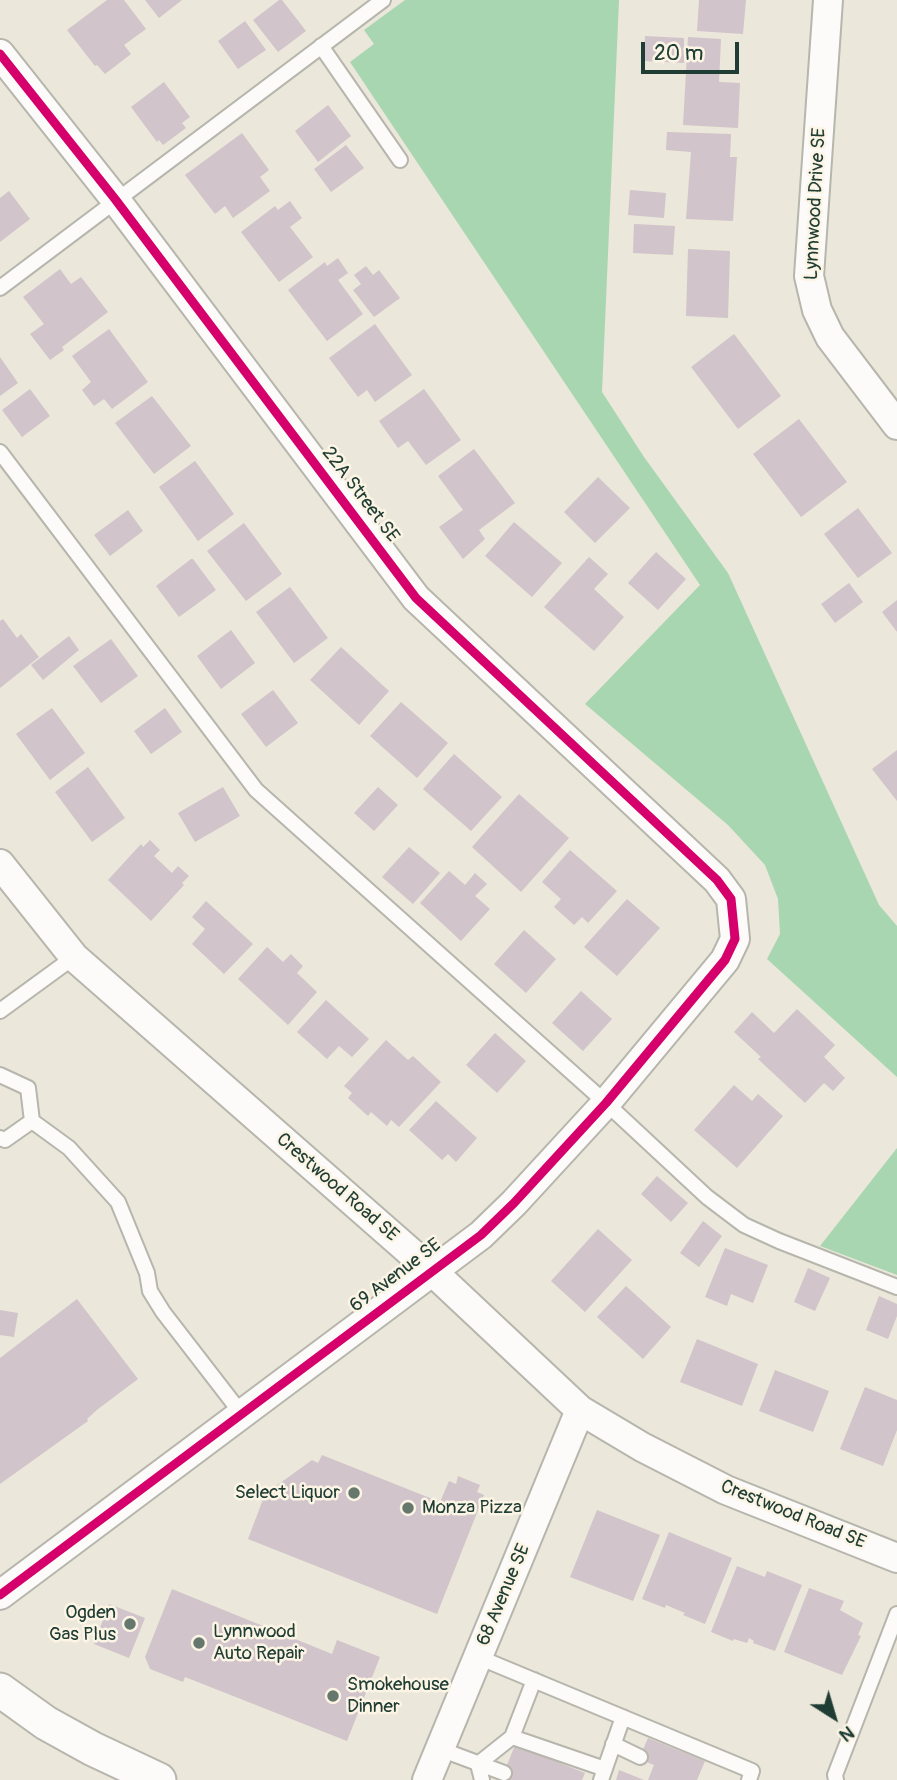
<!DOCTYPE html>
<style>
body{margin:0}
#map{position:relative;width:897px;height:1780px;overflow:hidden;background:#ebe7da;font-family:Pangolin,sans-serif}
canvas{display:block}
.north{position:absolute;left:799px;top:1682px;width:70px;height:70px;-webkit-text-stroke:5px #fcf5e5;paint-order:stroke;rotate:143deg;font-size:19px;font-weight:700;line-height:28px;text-align:center;color:#1f3d34}
.north::after{content:'';display:block;margin:auto;width:24px;height:32px;background:#1f3d34;clip-path:polygon(50% 0,100% 100%,50% 72%,0 100%)}
.scale{position:absolute;left:641px;top:42px;width:98px;height:32px;box-sizing:border-box;border:4px solid #1f3d34;border-top:0;padding-left:9px;font-size:21px;line-height:24px;white-space:nowrap;color:#1f3d34;-webkit-text-stroke:5px #fcf5e5;paint-order:stroke}
</style>
<div id="map">
<canvas width="897" height="1780"></canvas>
<div class="north">N</div>
<div class="scale">20 m</div>
</div>
<script>
const g = document.querySelector('canvas').getContext('2d');
g.lineJoin = 'round';
function paint(path, color) {
  g.fillStyle = color;
  g.fill(path, 'evenodd');
}
function shape(rows) {
  const path = new Path2D();
  for (const r of rows) {
    path.moveTo(r[0], r[1]);
    for (let i = 2; i < r.length; i += 2) path.lineTo(r[i], r[i + 1]);
  }
  return path;
}
function trace(path, color, width, dash) {
  g.strokeStyle = color;
  g.lineWidth = width;
  g.lineCap = dash ? 'butt' : 'round';
  g.setLineDash(dash || []);
  g.stroke(path);
}
function write(font, color, halo, rows, align = 'center') {
  g.font = font + ' Pangolin,sans-serif';
  g.lineWidth = 5;
  g.setLineDash([]);
  g.textBaseline = 'middle';
  g.strokeStyle = halo;
  g.fillStyle = color;
  for (const [text, x, y, turn = 0] of rows) {
    g.save();
    g.translate(x, y);
    g.rotate((+turn || 0) * Math.PI / 180);
    g.textAlign = isNaN(turn) ? turn : align;
    if (halo) g.strokeText(text, 0, 0);
    g.fillText(text, 0, 0);
    g.restore();
  }
}
const green = shape([
 [405,0,619,0,602,392,644,457,728,573,879,905,897,926,897,1077,767,959,780,934,778,899,765,865,728,825,585,704,700,585,350,62,374,44,364,30],
 [897,1148,897,1275,820,1246]
]);
const building = shape([
 [107,0,124,0,146,29,124,45,131,54,105,74,97,65,95,66,67,30],
 [145,0,182,0,159,18],
 [279,0,282,0,306,31,278,52,253,20],
 [699,0,746,0,743,34,697,31],
 [245,21,266,50,238,69,218,41],
 [645,36,684,38,684,63,644,61],
 [688,37,721,39,719,82,740,83,738,128,683,125],
 [164,82,190,117,182,123,186,128,163,145,159,140,157,142,131,107],
 [328,105,351,136,318,162,295,131],
 [667,132,731,134,730,157,737,157,733,221,686,219,691,152,666,150],
 [242,133,269,170,260,177,270,191,233,218,225,206,215,214,185,175],
 [346,145,364,168,331,192,314,169],
 [630,190,666,193,664,218,628,215],
 [9,191,30,219,0,242,0,198],
 [290,201,302,218,290,227,313,257,279,282,241,232,275,206,278,210],
 [634,224,675,226,673,255,633,253],
 [688,249,730,251,728,318,686,316],
 [338,258,348,273,338,280,363,314,327,341,288,290,325,262,327,266],
 [366,266,373,275,379,270,400,298,374,317,353,290,361,284,354,275],
 [60,269,71,284,81,277,108,312,62,347,64,350,50,360,30,334,44,324,23,297],
 [375,324,412,375,375,402,367,390,358,397,329,358],
 [109,329,148,382,112,409,104,399,94,406,82,390,91,382,72,356],
 [734,334,781,396,738,429,691,367],
 [0,357,18,383,0,396],
 [30,389,50,416,22,437,2,410],
 [424,389,461,440,426,465,408,441,398,448,379,421],
 [152,396,191,446,154,474,115,423],
 [799,419,847,482,801,517,753,454],
 [474,449,515,503,479,530,485,539,463,559,439,527,463,510,438,476],
 [195,461,234,514,198,541,159,487],
 [598,477,630,508,595,543,564,512],
 [858,508,892,553,858,578,824,534],
 [128,510,143,531,110,556,94,535],
 [514,522,562,563,532,597,485,556],
 [244,523,282,574,246,601,207,551],
 [656,552,686,579,658,610,628,583],
 [589,557,608,574,594,589,624,617,594,651,544,607],
 [191,559,193,559,216,590,179,617,156,586],
 [849,583,863,602,835,623,821,604],
 [290,587,328,638,294,663,256,612],
 [897,600,897,632,882,612],
 [3,619,17,638,21,634,39,657,0,688,0,621],
 [231,630,255,663,221,689,197,656],
 [69,636,79,650,43,680,31,665],
 [111,639,138,676,101,703,73,666],
 [341,647,389,691,359,725,310,680],
 [273,690,298,723,266,747,241,714],
 [401,702,448,743,417,778,370,736],
 [52,708,85,753,50,780,16,734],
 [165,708,182,732,151,754,134,731],
 [897,750,897,801,872,769],
 [454,754,502,797,471,831,423,789],
 [88,767,125,818,92,842,55,792],
 [223,787,240,816,195,842,178,813],
 [378,787,398,805,374,831,354,813],
 [519,794,569,838,521,892,472,847],
 [150,840,160,850,154,856,172,873,178,866,189,876,182,883,184,885,151,921,108,880,141,844,143,847],
 [409,847,440,873,413,904,382,877],
 [570,850,617,891,588,923,582,917,574,925,554,907,561,899,542,882],
 [449,871,465,885,475,873,487,884,475,896,490,909,461,941,420,903],
 [627,899,660,928,617,976,584,947],
 [206,901,253,944,224,974,192,944,205,929,192,917],
 [524,930,556,959,526,993,494,964],
 [267,947,283,962,291,954,303,966,297,973,317,992,288,1025,238,979],
 [581,991,612,1019,583,1051,552,1023],
 [326,1000,369,1039,352,1057,339,1046,327,1059,297,1032],
 [797,1009,835,1045,824,1057,845,1078,833,1091,824,1083,805,1103,758,1059,761,1057,734,1032,752,1012,774,1033],
 [495,1033,526,1061,497,1093,466,1065],
 [386,1040,408,1060,413,1056,441,1082,399,1127,391,1120,387,1126,371,1112,368,1116,348,1098,352,1093,344,1086],
 [734,1085,752,1101,758,1094,783,1116,737,1168,694,1130],
 [436,1101,477,1138,456,1162,448,1154,442,1160,409,1130],
 [657,1176,688,1203,671,1222,641,1194],
 [703,1221,722,1236,699,1267,680,1253],
 [598,1229,632,1260,585,1312,551,1281],
 [725,1248,768,1265,753,1303,731,1294,727,1306,705,1297],
 [808,1268,830,1278,815,1311,794,1302],
 [626,1286,671,1327,643,1359,597,1317],
 [879,1296,897,1304,897,1316,888,1339,866,1330],
 [77,1299,138,1379,98,1409,87,1419,88,1421,0,1484,0,1358],
 [0,1310,18,1313,14,1337,0,1335],
 [697,1339,758,1364,742,1406,680,1382],
 [775,1370,829,1391,813,1432,759,1411],
 [865,1387,897,1400,897,1430,883,1466,840,1449],
 [322,1455,440,1502,449,1481,456,1484,458,1476,480,1485,477,1492,484,1495,437,1614,248,1539,265,1494,312,1460,318,1463],
 [597,1510,660,1535,633,1601,570,1577],
 [669,1532,732,1558,705,1624,683,1615,685,1613,666,1605,665,1608,642,1599],
 [737,1566,765,1577,767,1571,802,1585,775,1651,753,1643,754,1641,749,1638,747,1643,734,1639,733,1641,711,1632],
 [809,1588,844,1601,840,1610,863,1623,858,1635,861,1636,842,1675,784,1652],
 [172,1589,332,1654,337,1640,380,1657,347,1741,185,1677,183,1682,150,1669,145,1657],
 [109,1604,145,1618,129,1658,94,1644],
 [648,1738,705,1761,697,1780,648,1780,654,1765,639,1759],
 [515,1745,585,1773,582,1780,501,1780],
 [619,1770,644,1780,616,1780]
]);
const service = shape([
 [321,46,400,160],
 [0,288,383,0],
 [0,452,256,790,606,1103,707,1197,744,1225,779,1241,897,1287],
 [0,1011,74,957],
 [0,1075,28,1088,32,1121,69,1148,118,1202,147,1273,150,1291,163,1312,241,1413],
 [0,1138,5,1140,32,1121],
 [478,1657,752,1771,749,1780],
 [512,1737,534,1680],
 [613,1744,640,1757],
 [440,1749,504,1773],
 [482,1780,478,1764,512,1737,605,1769],
 [601,1780,623,1717],
 [836,1780,835,1775,897,1614]
]);
const minor = shape([
 [828,0,809,276,817,310,830,337,897,425],
 [0,54,115,199,416,598,717,880,731,899,735,939,725,960,606,1103,514,1203,481,1235,0,1595],
 [0,864,74,957,432,1271,580,1410,642,1447,726,1490,897,1558],
 [427,1780,580,1410]
]);
const tertiary = shape([
 [0,1690,46,1723,93,1749,159,1780]
]);
const cycleway = shape([
 [0,54,115,199,416,598,717,880,731,899,735,939,725,960,606,1103,514,1203,481,1235,0,1595]
]);
const markers = [
 [354,1493,7,"#66786e"],
 [408,1508,7,"#66786e"],
 [130,1624,7,"#66786e"],
 [199,1643,7,"#66786e"],
 [333,1696,7,"#66786e"]
];
const streetNames = [
 ["Lynnwood Drive SE",816,204,-87],
 ["22A Street SE",360,495,53],
 ["Crestwood Road SE",337,1188,41],
 ["69 Avenue SE",396,1276,-37],
 ["Crestwood Road SE",793,1515,22],
 ["68 Avenue SE",504,1595,-67]
];
const poiNames = [
 ["Select Liquor",340,1493,"right"],
 ["Monza Pizza",422,1508],
 ["Ogden",116,1613,"right"],
 ["Gas Plus",116,1635,"right"],
 ["Lynnwood",213,1632],
 ["Auto Repair",213,1654],
 ["Smokehouse",347,1685],
 ["Dinner",347,1707]
];
paint(green, '#a8d6b0');
paint(building, '#d1c4ca');
trace(service, '#b6b6ad', 18);
trace(minor, '#b6b6ad', 32);
trace(tertiary, '#b6b6ad', 37);
trace(service, '#fcfbf9', 14);
trace(minor, '#fcfbf9', 28);
trace(tertiary, '#fcfbf9', 33);
trace(cycleway, '#d6006c', 9);
for (const [x, y, r, color] of markers) {
  const dot = new Path2D();
  dot.arc(x, y, r, 0, 2 * Math.PI);
  g.fillStyle = color;
  g.fill(dot);
  trace(dot, '#fcf5e5', 2.5);
}
write('19px', '#1f3d34', '#fcf5e5', streetNames);
write('19px', '#1f3d34', '#fcf5e5', poiNames, 'left');
</script>
